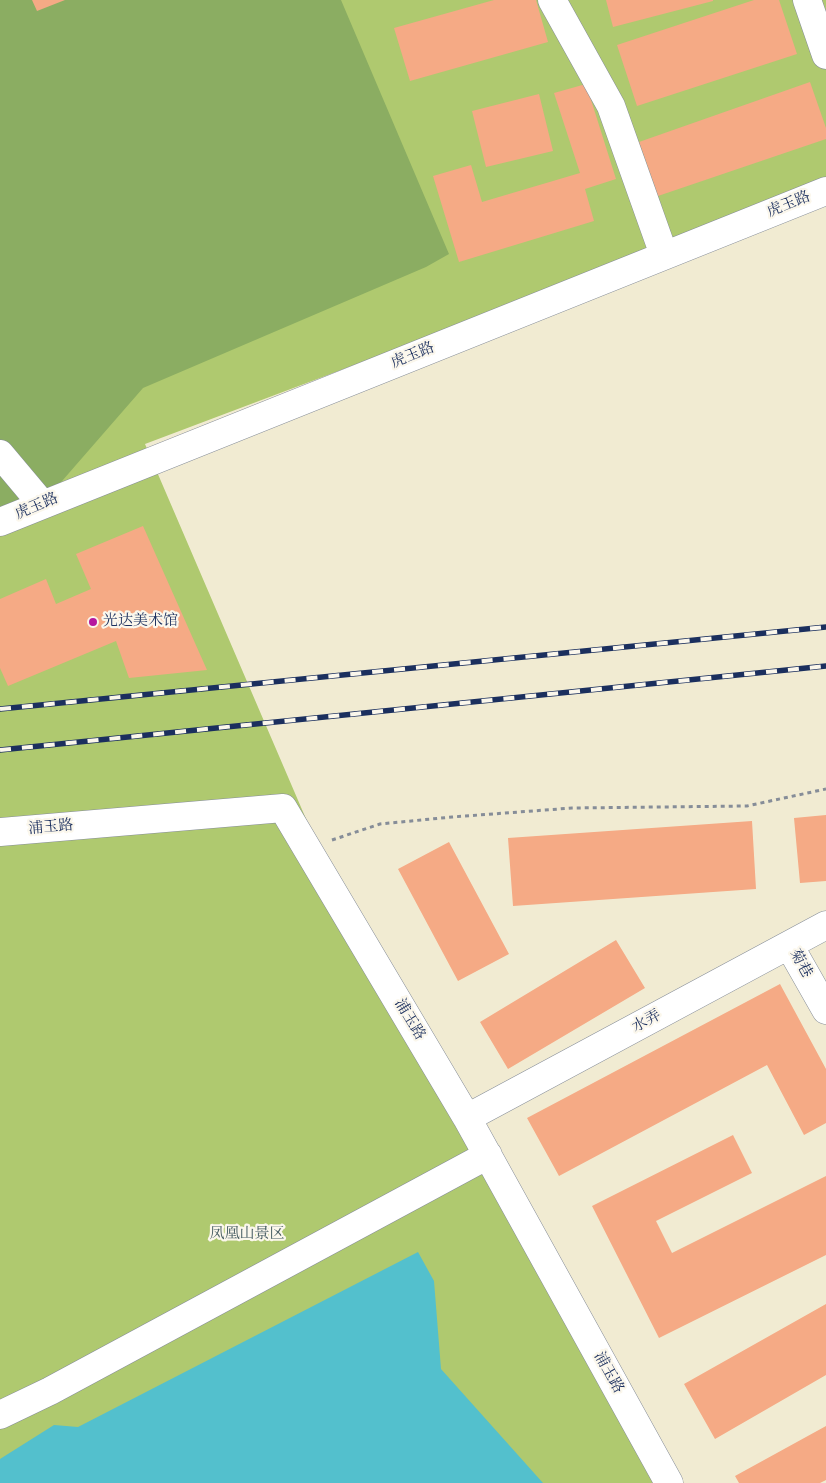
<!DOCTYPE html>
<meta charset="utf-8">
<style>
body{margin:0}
canvas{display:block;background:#f1ebd2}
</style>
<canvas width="826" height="1483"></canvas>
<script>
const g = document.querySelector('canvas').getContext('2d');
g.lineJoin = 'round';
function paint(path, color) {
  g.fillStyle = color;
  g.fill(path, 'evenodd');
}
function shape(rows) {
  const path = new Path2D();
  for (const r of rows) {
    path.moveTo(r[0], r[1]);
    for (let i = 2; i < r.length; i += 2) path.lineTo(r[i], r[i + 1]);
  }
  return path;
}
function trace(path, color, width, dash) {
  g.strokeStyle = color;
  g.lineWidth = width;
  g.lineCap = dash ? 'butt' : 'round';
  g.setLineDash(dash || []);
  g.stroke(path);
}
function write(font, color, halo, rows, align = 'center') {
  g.font = font + ' "IM FELL Double Pica","Noto Serif SC",serif';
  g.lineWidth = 4.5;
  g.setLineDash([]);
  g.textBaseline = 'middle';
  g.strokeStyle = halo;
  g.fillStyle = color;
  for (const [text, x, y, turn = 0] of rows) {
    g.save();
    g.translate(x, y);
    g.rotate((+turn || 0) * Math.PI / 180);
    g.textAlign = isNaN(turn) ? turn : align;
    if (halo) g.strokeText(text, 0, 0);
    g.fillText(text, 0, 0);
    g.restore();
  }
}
const green = shape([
 [0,0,826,0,826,187,145,444,334,884,673,1483,0,1483]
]);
const forest = shape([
 [0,0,341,0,449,254,426,267,143,388,42,504,0,522]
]);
const water = shape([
 [418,1252,434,1281,441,1369,543,1483,0,1483,0,1459,54,1425,78,1427]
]);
const building = shape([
 [32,0,65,0,37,11],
 [494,0,536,0,548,42,410,81,394,28],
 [606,0,713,0,713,1,613,27],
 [754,0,779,0,797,54,637,106,617,45],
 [810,82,826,128,826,139,658,196,639,142],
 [586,84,616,179,585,189,594,221,459,262,433,176,471,165,482,202,580,173,554,93],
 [539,94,553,151,486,167,472,111],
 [143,526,207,670,129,678,116,641,8,686,0,668,0,599,46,579,56,604,91,589,76,554],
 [826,815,826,881,800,883,794,818],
 [752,821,756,889,513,906,508,838],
 [449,842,509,954,458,981,398,869],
 [616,940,645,988,508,1069,480,1022],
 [780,984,826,1069,826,1123,804,1135,767,1065,559,1176,527,1118],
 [733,1135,752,1173,656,1221,672,1253,826,1176,826,1255,659,1338,592,1206],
 [826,1304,826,1375,715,1439,684,1384],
 [826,1426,826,1480,820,1483,739,1483,735,1476]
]);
const path = shape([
 [332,840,380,824,452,817,572,808,747,806,826,789]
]);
const minor = shape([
 [552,0,611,106,664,255],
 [807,0,826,55],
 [0,454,42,504],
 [0,522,826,191],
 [0,832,283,808,467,1118,669,1483],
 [789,945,826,1010],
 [467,1118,826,925],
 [0,1415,50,1391,488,1155]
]);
const rail = shape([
 [0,709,826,627],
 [0,750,826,666]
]);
const markers = [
 [93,622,5,"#b5179e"]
];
const streetNames = [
 ["虎玉路",789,205,-22],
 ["虎玉路",413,356,-22],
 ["虎玉路",37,507,-23],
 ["浦玉路",51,828,-5],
 ["菊巷",800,964,61],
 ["浦玉路",409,1020,59],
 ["水弄",647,1022,-28],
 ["浦玉路",608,1373,61]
];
const poiNames = [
 ["光达美术馆",103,622]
];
const parkNames = [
 ["凤凰山景区",247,1235]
];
paint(green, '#afc96f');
paint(forest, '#8bad62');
paint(water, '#53c0cd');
paint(building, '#f5aa85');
trace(minor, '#868d98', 29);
trace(path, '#868d98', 3, [4, 4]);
trace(minor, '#fff', 28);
trace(rail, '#1b2f5e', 5.5);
trace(rail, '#fbf7ec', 4, [11]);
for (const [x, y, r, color] of markers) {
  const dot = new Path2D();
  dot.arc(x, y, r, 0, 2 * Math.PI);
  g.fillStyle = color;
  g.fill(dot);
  trace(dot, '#fbf7ec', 2);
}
write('15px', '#1b2f5e', '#fbf7ec', streetNames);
write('15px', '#1b2f5e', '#fbf7ec', poiNames, 'left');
write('15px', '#475d63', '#fbf7ec', parkNames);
</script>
